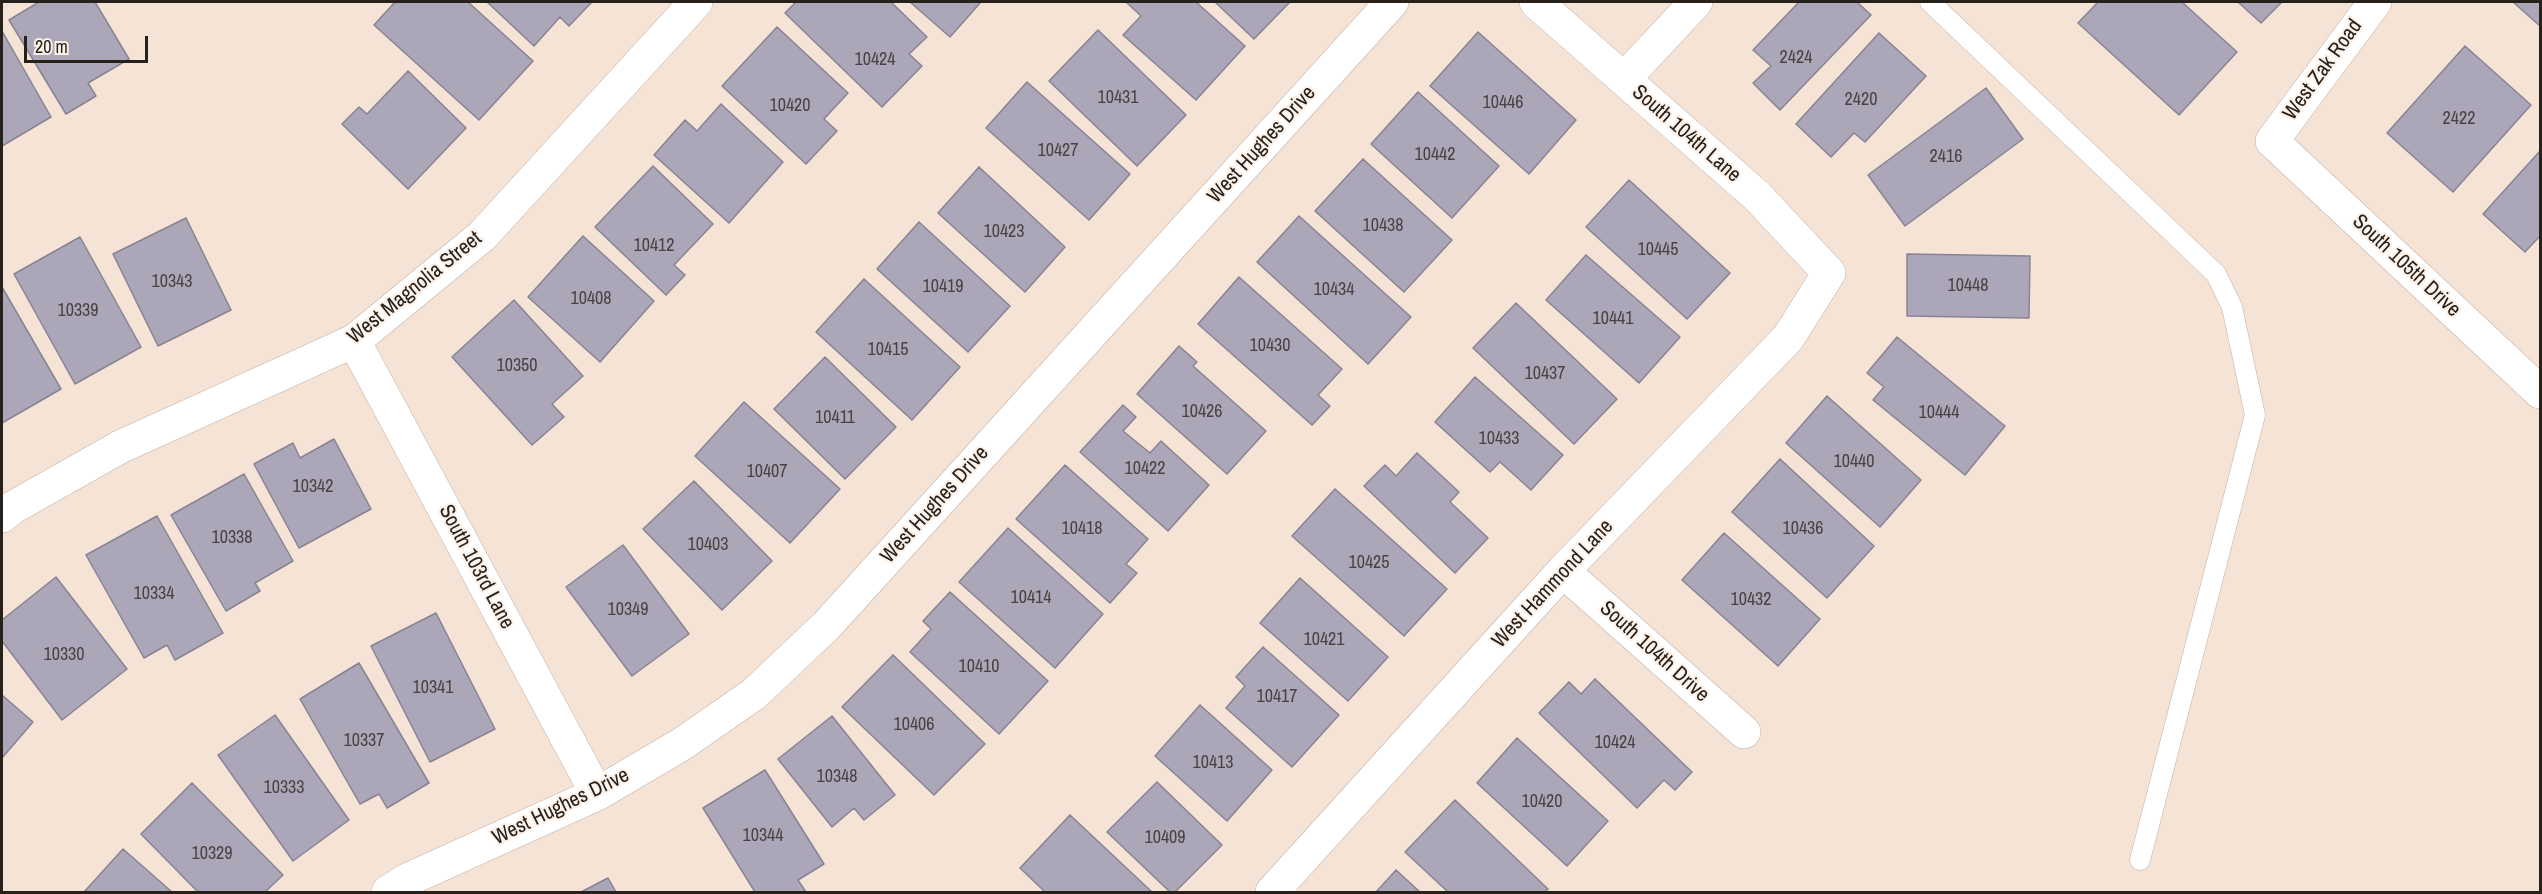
<!DOCTYPE html>
<style>
body{margin:0}
#map{position:relative;width:2542px;height:894px;overflow:hidden;background:#f5e3d6;font-family:"Archivo Narrow",sans-serif}
canvas{display:block}
.frame{position:absolute;inset:0;border:3px solid #27211c;pointer-events:none}
.scale{position:absolute;left:24px;top:36px;width:124px;height:27px;box-sizing:border-box;border:3px solid #27211c;border-top:0;padding-left:8px;font-size:18px;line-height:21px;white-space:nowrap;color:#27211c;-webkit-text-stroke:4px #fdf2ea;paint-order:stroke}
</style>
<div id="map">
<canvas width="2542" height="894"></canvas>
<div class="frame"></div>
<div class="scale">20 m</div>
</div>
<script>
const g = document.querySelector('canvas').getContext('2d');
g.lineJoin = 'round';
function paint(path, color) {
  g.fillStyle = color;
  g.fill(path, 'evenodd');
}
function shape(rows) {
  const path = new Path2D();
  for (const r of rows) {
    path.moveTo(r[0], r[1]);
    for (let i = 2; i < r.length; i += 2) path.lineTo(r[i], r[i + 1]);
  }
  return path;
}
function trace(path, color, width, dash) {
  g.strokeStyle = color;
  g.lineWidth = width;
  g.lineCap = dash ? 'butt' : 'round';
  g.setLineDash(dash || []);
  g.stroke(path);
}
function write(font, color, halo, rows, align = 'center') {
  g.font = font + ' "Archivo Narrow",sans-serif';
  g.lineWidth = 4.5;
  g.setLineDash([]);
  g.textBaseline = 'middle';
  g.strokeStyle = halo;
  g.fillStyle = color;
  for (const [text, x, y, turn = 0] of rows) {
    g.save();
    g.translate(x, y);
    g.rotate((+turn || 0) * Math.PI / 180);
    g.textAlign = isNaN(turn) ? turn : align;
    if (halo) g.strokeText(text, 0, 0);
    g.fillText(text, 0, 0);
    g.restore();
  }
}
const building = shape([
 [39,2,95,2,129,59,88,83,96,96,66,114,9,20,39,2],
 [395,2,468,2,533,61,479,120,374,25,395,2],
 [487,2,592,2,569,26,560,17,534,46,487,2],
 [796,2,891,2,927,37,909,54,922,66,882,107,785,13,796,2],
 [910,2,981,2,950,37,910,2],
 [1126,2,1196,2,1245,46,1196,100,1123,35,1141,16,1126,2],
 [1215,2,1290,2,1254,39,1215,2],
 [1799,2,1857,2,1871,15,1780,110,1753,83,1771,66,1753,50,1799,2],
 [2098,2,2182,2,2237,52,2179,115,2078,23,2098,2],
 [2238,2,2282,2,2261,23,2238,2],
 [2513,2,2540,2,2540,26,2513,2],
 [777,27,848,93,824,119,837,131,806,164,722,86,777,27],
 [1098,30,1186,115,1137,166,1049,81,1098,30],
 [2,31,51,117,2,146,2,31],
 [1478,32,1576,120,1529,174,1430,86,1478,32],
 [1879,33,1926,76,1865,142,1854,133,1831,157,1796,124,1879,33],
 [2465,46,2531,105,2453,192,2387,133,2465,46],
 [408,71,466,128,408,189,342,124,359,107,367,114,408,71],
 [1027,82,1130,174,1089,220,986,128,1027,82],
 [1986,88,2023,139,1905,226,1868,175,1986,88],
 [1418,92,1499,166,1452,218,1371,144,1418,92],
 [721,104,783,162,729,223,654,155,685,120,697,131,721,104],
 [2540,151,2540,236,2525,252,2483,214,2540,151],
 [1363,159,1452,240,1404,292,1315,211,1363,159],
 [653,166,713,224,674,265,685,275,666,295,595,227,653,166],
 [979,167,1065,247,1025,292,938,213,979,167],
 [1629,180,1730,273,1687,319,1586,227,1629,180],
 [1299,216,1411,317,1368,364,1257,262,1299,216],
 [186,218,231,310,158,346,113,254,186,218],
 [919,222,1010,306,968,352,877,269,919,222],
 [583,236,654,301,600,362,528,297,583,236],
 [80,237,141,347,75,384,14,274,80,237],
 [1907,254,2030,256,2029,318,1907,316,1907,254],
 [1586,255,1680,337,1639,383,1546,300,1586,255],
 [1239,277,1342,369,1318,395,1330,406,1312,425,1198,324,1239,277],
 [864,279,960,367,912,420,816,332,864,279],
 [2,287,61,389,2,423,2,287],
 [514,300,583,376,552,404,564,417,532,445,452,357,514,300],
 [1516,303,1617,399,1574,444,1473,348,1516,303],
 [1897,337,2005,426,1965,475,1873,400,1884,387,1867,373,1897,337],
 [1179,346,1197,362,1193,366,1266,431,1227,474,1137,394,1179,346],
 [825,357,896,427,845,479,774,409,825,357],
 [1475,377,1563,455,1531,490,1500,462,1490,472,1435,422,1475,377],
 [1827,396,1921,480,1880,527,1786,443,1827,396],
 [744,402,840,489,790,543,695,456,744,402],
 [1123,405,1136,417,1123,431,1150,453,1161,441,1209,485,1168,531,1080,452,1123,405],
 [334,439,371,509,299,548,254,464,293,443,300,458,334,439],
 [1417,453,1459,492,1450,502,1488,538,1455,573,1364,486,1385,465,1396,476,1417,453],
 [1780,459,1874,546,1827,598,1732,512,1780,459],
 [1065,465,1148,539,1126,564,1137,573,1110,603,1016,519,1065,465],
 [244,474,293,561,255,583,260,591,226,611,171,515,244,474],
 [694,481,772,561,722,610,643,529,694,481],
 [1335,489,1447,589,1404,636,1292,536,1335,489],
 [157,516,223,633,175,660,167,645,144,658,86,555,157,516],
 [1008,528,1103,614,1055,668,959,582,1008,528],
 [1724,533,1820,619,1778,666,1682,580,1724,533],
 [623,545,689,634,632,676,566,587,623,545],
 [56,577,127,669,62,720,2,641,2,620,56,577],
 [1300,578,1388,657,1348,701,1260,623,1300,578],
 [950,592,1048,681,999,734,910,652,931,629,923,621,950,592],
 [436,613,495,729,430,762,371,646,436,613],
 [1263,647,1339,715,1292,767,1226,708,1245,686,1236,677,1263,647],
 [893,655,985,744,934,795,842,707,893,655],
 [359,663,429,783,387,808,379,794,360,804,300,699,359,663],
 [1595,679,1692,772,1675,790,1664,780,1637,808,1539,713,1569,682,1581,694,1595,679],
 [2,695,33,722,2,758,2,695],
 [1200,705,1272,770,1227,821,1155,756,1200,705],
 [275,715,349,820,293,861,218,755,275,715],
 [832,716,895,795,864,820,854,808,832,827,778,759,832,716],
 [1517,738,1608,821,1567,866,1477,783,1517,738],
 [765,770,824,864,798,880,806,892,755,892,703,808,765,770],
 [1157,782,1222,845,1175,892,1170,892,1107,832,1157,782],
 [192,783,283,875,265,892,198,892,141,834,192,783],
 [1455,800,1548,889,1545,892,1448,892,1405,852,1455,800],
 [1070,815,1152,892,1045,892,1020,868,1070,815],
 [123,849,172,892,84,892,123,849],
 [1396,870,1420,892,1376,892,1396,870],
 [608,878,616,892,581,892,608,878]
]);
const lane = shape([
 [1930,2,2216,274,2232,307,2255,415,2140,860]
]);
const street = shape([
 [2375,2,2272,141,2540,392],
 [1624,79,1696,2],
 [354,341,597,794],
 [2,516,12,508,120,447,354,341,482,236,696,2],
 [1563,571,1744,732],
 [388,892,407,880,597,794,682,744,754,694,827,625,1392,2],
 [1272,892,1563,571,1788,338,1829,273,1757,196,1536,2]
]);
const numberNames = [
 ["2424",1796,58],
 ["10424",875,60],
 ["10431",1118,98],
 ["2420",1861,100],
 ["10446",1503,103],
 ["10420",790,106],
 ["2422",2459,119],
 ["10427",1058,151],
 ["10442",1435,155],
 ["2416",1946,157],
 ["10438",1383,226],
 ["10423",1004,232],
 ["10412",654,246],
 ["10445",1658,250],
 ["10343",172,282],
 ["10448",1968,286],
 ["10419",943,287],
 ["10434",1334,290],
 ["10408",591,299],
 ["10339",78,311],
 ["10441",1613,319],
 ["10430",1270,346],
 ["10415",888,350],
 ["10350",517,366],
 ["10437",1545,374],
 ["10426",1202,412],
 ["10444",1939,413],
 ["10411",835,418],
 ["10433",1499,439],
 ["10440",1854,462],
 ["10422",1145,469],
 ["10407",767,472],
 ["10342",313,487],
 ["10418",1082,529],
 ["10436",1803,529],
 ["10338",232,538],
 ["10403",708,545],
 ["10425",1369,563],
 ["10334",154,594],
 ["10414",1031,598],
 ["10432",1751,600],
 ["10349",628,610],
 ["10421",1324,640],
 ["10330",64,655],
 ["10410",979,667],
 ["10341",433,688],
 ["10417",1277,697],
 ["10406",914,725],
 ["10337",364,741],
 ["10424",1615,743],
 ["10413",1213,763],
 ["10348",837,777],
 ["10333",284,788],
 ["10420",1542,802],
 ["10344",763,836],
 ["10409",1165,838],
 ["10329",212,854]
];
const streetNames = [
 ["West Zak Road",2323,70,-54],
 ["South 104th Lane",1686,134,41],
 ["West Hughes Drive",1262,145,-48],
 ["South 105th Drive",2406,266,43],
 ["West Magnolia Street",415,288,-39],
 ["West Hughes Drive",935,505,-48],
 ["South 103rd Lane",476,567,62],
 ["West Hammond Lane",1553,584,-47],
 ["South 104th Drive",1654,652,42],
 ["West Hughes Drive",561,807,-26]
];
paint(building, '#aba6b8');
trace(building, '#888394', 1.5);
trace(lane, '#c3b2a6', 21);
trace(street, '#c3b2a6', 34);
trace(lane, '#fff', 20);
trace(street, '#fff', 33);
write('18px', '#484243', null, numberNames);
write('21px', '#27211c', '#fdf2ea', streetNames);
</script>
